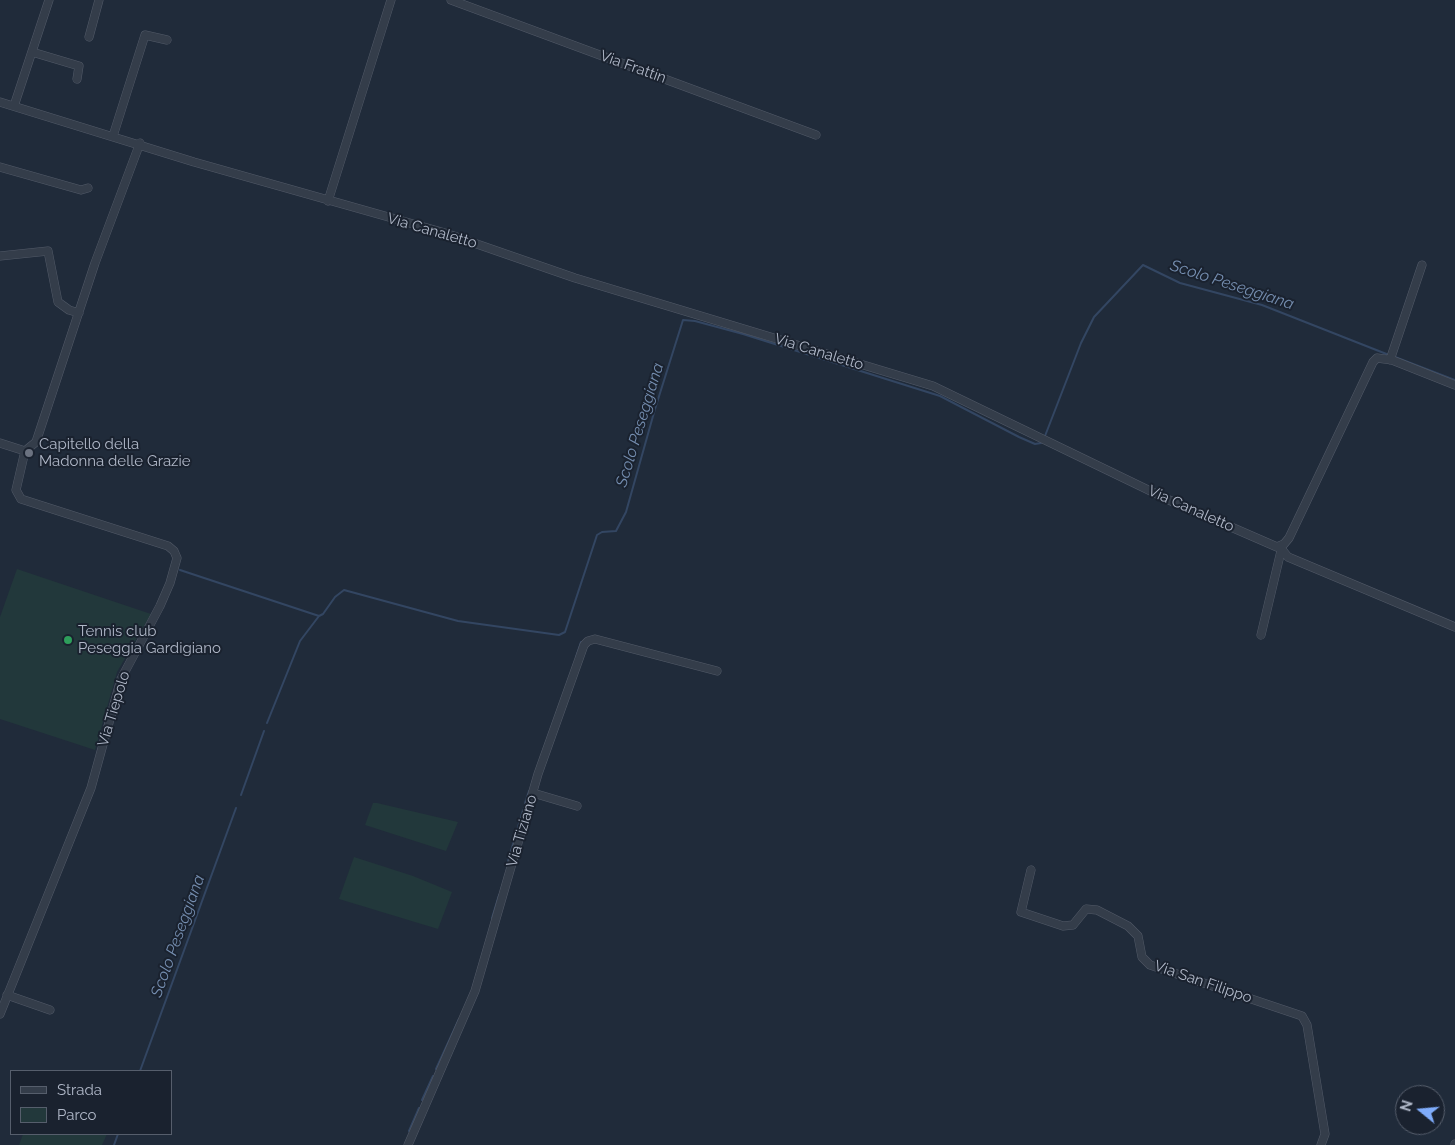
<!DOCTYPE html>
<style>
body{margin:0}
#map{position:relative;width:1455px;height:1145px;overflow:hidden;background:#202b3a;font-family:Raleway,sans-serif}
canvas{display:block}
.legend{position:absolute;left:10px;top:1070px;width:162px;height:65px;box-sizing:border-box;background:#1a222f;border:1px solid #565e6c;margin:0;padding:6px 9px;list-style:none;font-size:15px;color:#afb7c7}
.legend li{display:flex;align-items:center;gap:10px;height:25px}
.legend b{width:25px;border:1px solid #565e6c}
.north{position:absolute;left:1395px;top:1085px;width:50px;height:50px;box-sizing:border-box;background:#1a222f;border:1px solid #565e6c;border-radius:50%;rotate:287deg;font-size:14px;font-weight:700;line-height:20px;text-align:center;color:#afb7c7}
.north::after{content:'';display:block;margin:auto;width:18px;height:22px;background:#7facfb;clip-path:polygon(50% 0,100% 100%,50% 72%,0 100%)}
</style>
<div id="map">
<canvas width="1455" height="1145"></canvas>
<ul class="legend">
<li><b style="height:6px;background:#343d4a"></b>Strada</li>
<li><b style="height:14px;background:#22383b"></b>Parco</li>
</ul>
<div class="north">N</div>
</div>
<script>
const g = document.querySelector('canvas').getContext('2d');
g.lineJoin = 'round';
function paint(path, color) {
  g.fillStyle = color;
  g.fill(path, 'evenodd');
}
function shape(rows) {
  const path = new Path2D();
  for (const r of rows) {
    path.moveTo(r[0], r[1]);
    for (let i = 2; i < r.length; i += 2) path.lineTo(r[i], r[i + 1]);
  }
  return path;
}
function trace(path, color, width, dash) {
  g.strokeStyle = color;
  g.lineWidth = width;
  g.lineCap = dash ? 'butt' : 'round';
  g.setLineDash(dash || []);
  g.stroke(path);
}
function write(font, color, halo, rows, align = 'center') {
  g.font = font + ' Raleway,sans-serif';
  g.lineWidth = 4;
  g.setLineDash([]);
  g.textBaseline = 'middle';
  g.strokeStyle = halo;
  g.fillStyle = color;
  for (const [text, x, y, turn = 0] of rows) {
    g.save();
    g.translate(x, y);
    g.rotate((+turn || 0) * Math.PI / 180);
    g.textAlign = isNaN(turn) ? turn : align;
    if (halo) g.strokeText(text, 0, 0);
    g.fillText(text, 0, 0);
    g.restore();
  }
}
const green = shape([
 [17,569,151,614,117,672,95,750,0,719,0,617],
 [373,803,377,803,458,822,446,851,365,825],
 [354,857,413,876,452,892,438,929,339,899],
 [23,1134,107,1134,102,1145,19,1145]
]);
const stream = shape([
 [1395,357,1455,380],
 [1045,436,1081,343,1094,317,1143,265,1180,283,1262,305,1389,355],
 [180,570,319,616,323,614,335,597,344,590,458,621,559,635,565,632,597,535,602,532,616,531,626,512,655,409,683,320,695,321,743,334,940,396,1019,437,1035,444,1041,443],
 [576,657,581,642],
 [267,723,300,641,319,616],
 [241,795,264,731],
 [525,803,529,791],
 [508,861,523,810],
 [492,918,499,895],
 [436,1069,459,1019],
 [140,1071,236,808],
 [422,1100,433,1076],
 [409,1131,419,1108],
 [114,1145,118,1134]
]);
const minor = shape([
 [451,0,816,135],
 [89,37,99,0],
 [32,52,79,66,77,79],
 [0,102,194,162,445,233,575,278,933,386,1169,500,1277,547,1284,544,1289,538,1373,362,1377,358,1392,360,1455,385],
 [14,106,49,0],
 [113,136,145,35,167,40],
 [0,167,81,190,88,188],
 [328,201,391,0],
 [0,256,48,251,58,302,69,310,79,313],
 [1390,360,1422,265],
 [0,443,25,451],
 [25,451,36,442,95,263,140,143],
 [1280,547,1288,557,1455,627],
 [1261,635,1281,551],
 [533,793,577,806],
 [1031,870,1021,912,1063,926,1073,925,1086,909,1097,910,1128,926,1138,936,1142,957,1150,965,1302,1016,1307,1025,1325,1134,1321,1145],
 [7,995,50,1010],
 [0,1014,91,788,121,679,160,606,170,583,177,558,174,551,168,546,21,499,16,490,25,451],
 [408,1145,475,991,538,774,584,645,588,641,595,639,717,671],
 [1455,1145,1455,1144]
]);
const markers = [
 [29,453,5,"#6b7280"],
 [68,640,5,"#2e9e5b"]
];
const streetNames = [
 ["Via Frattin",633,67,20],
 ["Via Canaletto",432,231,16],
 ["Via Canaletto",819,352,17],
 ["Via Canaletto",1191,509,24],
 ["Via Tiepolo",114,709,-73],
 ["Via Tiziano",522,831,-74],
 ["Via San Filippo",1203,982,19]
];
const poiNames = [
 ["Capitello della",39,444],
 ["Madonna delle Grazie",39,461],
 ["Tennis club",78,631],
 ["Peseggia Gardigiano",78,648]
];
const waterNames = [
 ["Scolo Peseggiana",1232,285,18],
 ["Scolo Peseggiana",640,425,-73],
 ["Scolo Peseggiana",178,936,-70]
];
paint(green, '#22383b');
trace(stream, '#334662', 2);
trace(minor, '#525a68', 9);
trace(minor, '#343d4a', 8);
for (const [x, y, r, color] of markers) {
  const dot = new Path2D();
  dot.arc(x, y, r, 0, 2 * Math.PI);
  g.fillStyle = color;
  g.fill(dot);
  trace(dot, '#1a222f', 2);
}
write('15px', '#afb7c7', '#1a222f', streetNames);
write('15px', '#afb7c7', '#1a222f', poiNames, 'left');
write('italic 16px', '#758eb0', '#1a222f', waterNames);
</script>
